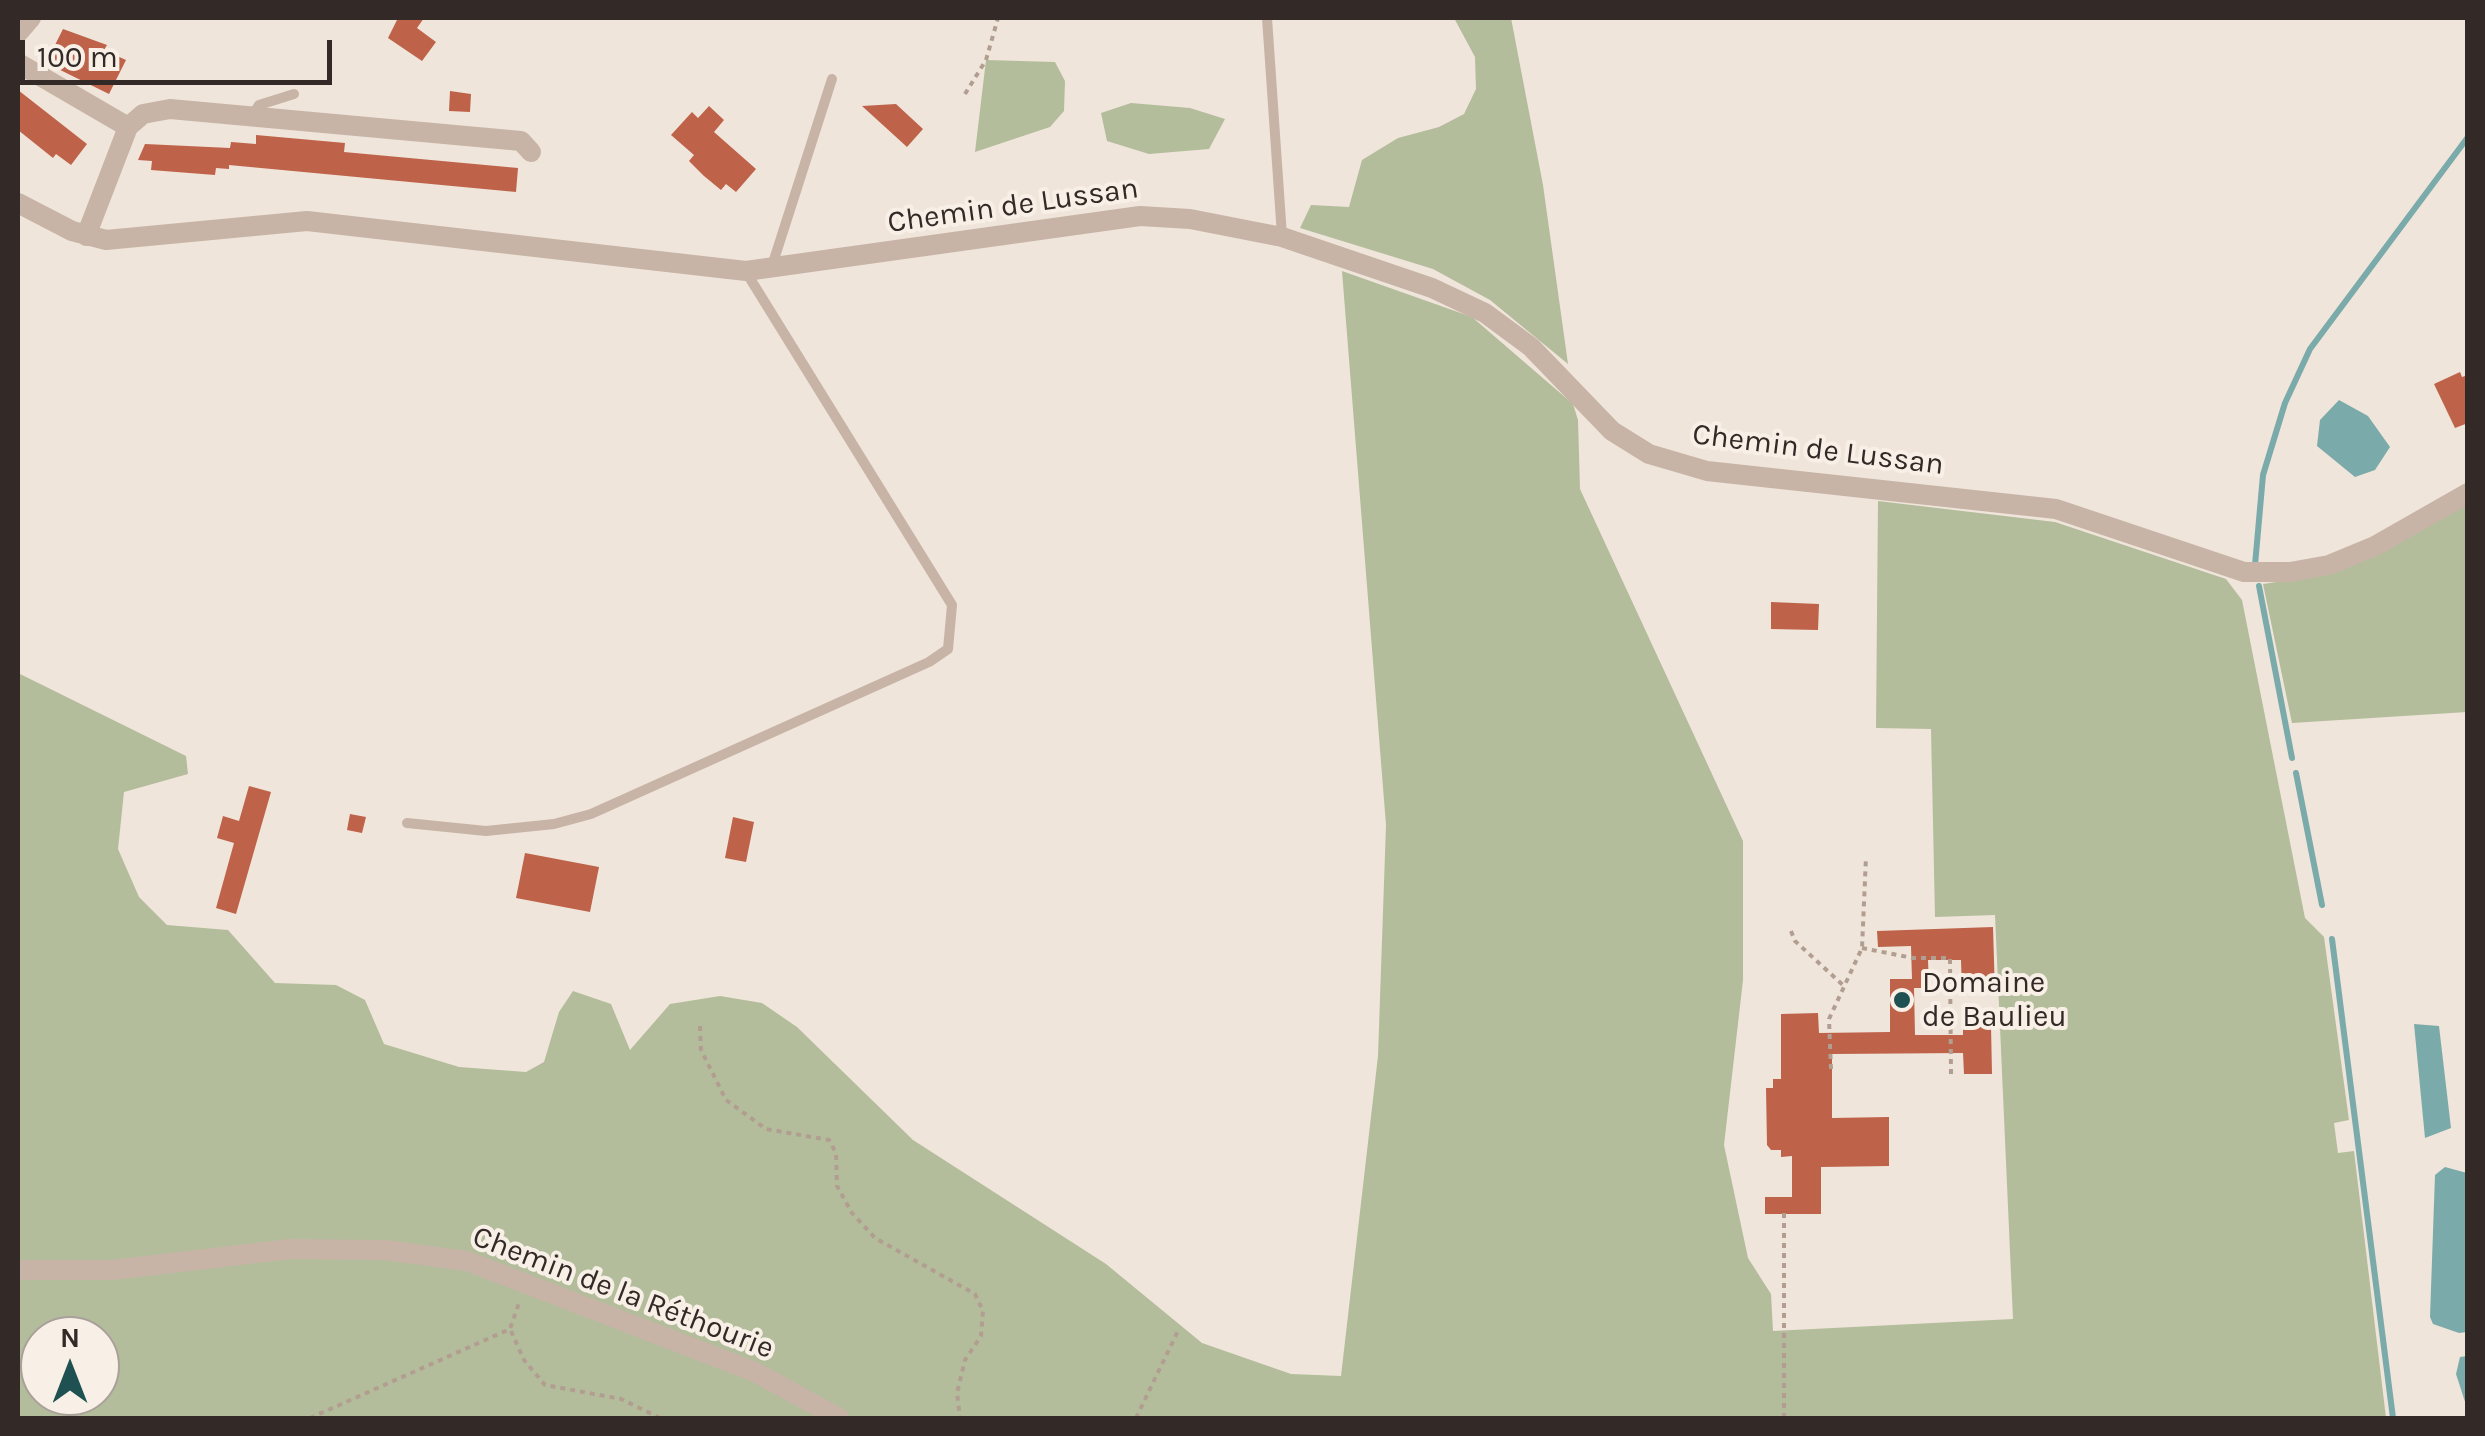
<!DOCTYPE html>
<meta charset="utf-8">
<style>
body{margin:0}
#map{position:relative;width:2485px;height:1436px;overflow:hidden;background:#f0e5da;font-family:Karla,sans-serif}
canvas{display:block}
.frame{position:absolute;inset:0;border:20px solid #332a27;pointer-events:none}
.north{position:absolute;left:20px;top:1316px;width:100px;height:100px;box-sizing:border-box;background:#f8efe6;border:2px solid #a9a09a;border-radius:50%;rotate:0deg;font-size:28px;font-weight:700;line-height:40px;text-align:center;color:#332a27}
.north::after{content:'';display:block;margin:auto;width:35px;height:45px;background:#1f5052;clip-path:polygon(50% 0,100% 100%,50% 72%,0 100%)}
.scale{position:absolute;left:20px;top:40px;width:312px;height:45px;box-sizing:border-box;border:5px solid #332a27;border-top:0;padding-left:12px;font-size:30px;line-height:35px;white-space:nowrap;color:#332a27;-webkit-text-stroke:8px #f8efe6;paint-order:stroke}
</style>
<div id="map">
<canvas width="2485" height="1436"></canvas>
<div class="frame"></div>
<div class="north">N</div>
<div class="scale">100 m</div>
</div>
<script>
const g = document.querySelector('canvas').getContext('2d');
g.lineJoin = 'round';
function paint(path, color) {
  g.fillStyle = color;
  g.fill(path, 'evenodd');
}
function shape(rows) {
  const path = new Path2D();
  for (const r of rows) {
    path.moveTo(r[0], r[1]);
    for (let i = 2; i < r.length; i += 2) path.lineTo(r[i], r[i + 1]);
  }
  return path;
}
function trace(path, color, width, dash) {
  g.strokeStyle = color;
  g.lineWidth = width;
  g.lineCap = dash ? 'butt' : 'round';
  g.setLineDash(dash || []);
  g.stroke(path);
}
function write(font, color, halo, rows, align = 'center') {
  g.font = font + ' Karla,sans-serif';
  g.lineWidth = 8;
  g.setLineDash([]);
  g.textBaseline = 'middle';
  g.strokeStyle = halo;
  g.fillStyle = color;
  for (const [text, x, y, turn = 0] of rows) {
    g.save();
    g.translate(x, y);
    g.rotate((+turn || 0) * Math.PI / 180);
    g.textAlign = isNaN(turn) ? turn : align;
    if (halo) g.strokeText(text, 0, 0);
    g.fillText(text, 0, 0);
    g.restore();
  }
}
const green = shape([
 [1454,18,1511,18,1543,185,1568,364,1490,300,1433,269,1300,228,1311,205,1349,207,1362,160,1398,138,1439,127,1464,114,1476,89,1475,57],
 [986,60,1055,62,1065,81,1064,111,1050,127,975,152],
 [1131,103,1190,108,1225,119,1209,149,1149,154,1107,141,1101,113],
 [1342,271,1472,317,1573,404,1578,420,1580,489,1743,841,1743,980,1724,1145,1748,1258,1771,1294,1773,1331,2013,1319,1995,915,1935,917,1931,729,1876,728,1878,501,2055,522,2226,579,2242,600,2305,918,2324,937,2349,1120,2334,1123,2338,1153,2354,1151,2386,1418,18,1418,18,673,186,756,188,774,124,792,118,849,139,897,167,925,228,930,275,983,336,985,365,1000,384,1044,459,1067,526,1072,544,1062,559,1012,573,991,611,1004,630,1050,670,1004,720,996,762,1003,797,1027,913,1140,1106,1264,1202,1343,1291,1374,1341,1376,1378,1056,1386,825],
 [40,1336,100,1336,100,1396,40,1396],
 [2467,502,2467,712,2292,723,2263,584,2290,580]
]);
const water = shape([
 [2339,400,2368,416,2390,447,2375,470,2355,477,2317,446,2320,420],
 [2414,1024,2439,1026,2451,1128,2425,1138],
 [2445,1167,2467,1173,2467,1332,2459,1333,2433,1324,2430,1317,2435,1175],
 [2467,1356,2468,1356,2467,1408,2456,1374,2460,1357]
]);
const stream = shape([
 [2255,565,2263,475,2285,403,2310,349,2468,137],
 [2259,586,2292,758],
 [2296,773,2322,905],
 [2332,939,2393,1418]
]);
const building = shape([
 [398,18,424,18,417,28,436,42,422,61,388,38],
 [63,29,107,45,104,50,126,60,109,94,46,63],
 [18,90,87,144,71,165,56,154,53,158,18,130],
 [450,91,471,94,470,112,449,111],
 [896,104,923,129,907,147,862,106],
 [709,106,724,120,714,132,756,169,736,192,726,184,721,190,704,176,689,161,694,155,671,135,692,112,698,118],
 [256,135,345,143,344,152,518,168,516,192,229,165,229,169,216,168,215,175,151,170,152,161,138,160,145,144,230,148,231,142,256,144],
 [2460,372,2462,377,2468,375,2468,423,2455,428,2434,384],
 [1771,602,1819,604,1818,630,1771,629],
 [249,786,271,792,236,914,216,908,234,843,217,838,223,816,239,821],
 [350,814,366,817,362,833,347,830],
 [733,817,754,822,746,862,725,858],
 [525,853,599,867,590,912,516,898],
 [1993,927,1995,994,1962,992,1961,960,1928,960,1929,988,1914,988,1915,1035,1963,1035,1963,1027,1991,1026,1992,1074,1964,1074,1963,1053,1832,1054,1832,1118,1889,1117,1889,1166,1821,1167,1821,1214,1765,1214,1765,1197,1792,1197,1792,1156,1781,1157,1781,1150,1771,1150,1767,1145,1766,1088,1773,1088,1773,1079,1781,1079,1781,1014,1818,1013,1819,1033,1890,1032,1890,979,1912,979,1911,946,1878,947,1877,931]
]);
const path = shape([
 [965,94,986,60,998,18],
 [1791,931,1795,941,1844,986],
 [1862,948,1913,958,1950,958,1951,1074],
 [700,1026,701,1050,726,1100,766,1129,829,1140,836,1153,837,1186,852,1213,875,1238,975,1294,983,1311,981,1336,965,1360,957,1393,960,1418],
 [1831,1069,1829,1019,1862,948,1866,857],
 [511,1331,524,1360,545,1385,621,1399,660,1418],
 [310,1418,510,1329,520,1300],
 [1136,1418,1178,1331],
 [1784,1418,1784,1211]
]);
const lane = shape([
 [1267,18,1282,236],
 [252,116,259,105,294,94],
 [771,269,832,79],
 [407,823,486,831,554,824,591,814,929,662,948,649,952,605,746,272]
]);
const street = shape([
 [18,33,31,18],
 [18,63,128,127,86,236],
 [128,127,143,114,170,109,521,141,531,152],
 [18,203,72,231,106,240,307,221,746,271,1140,216,1190,219,1282,237,1432,288,1485,313,1531,347,1612,431,1649,454,1707,471,2056,509,2244,572,2290,572,2329,565,2375,546,2468,493],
 [18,1270,112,1270,290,1249,385,1250,467,1261,755,1372,839,1418]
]);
const markers = [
 [1902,1000,10,"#1f5052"]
];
const streetNames = [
 ["Chemin de Lussan",1013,206,-8],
 ["Chemin de Lussan",1818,450,7],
 ["Chemin de la Réthourie",623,1293,21]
];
const poiNames = [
 ["Domaine",1922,983],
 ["de Baulieu",1922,1017]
];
paint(green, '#b3bd9b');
paint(water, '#7baaab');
trace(stream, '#7baaab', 6);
paint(building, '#be6249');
trace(path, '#b29e91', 4, [5, 5]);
trace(lane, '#c7b4a7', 10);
trace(street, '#c7b4a7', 20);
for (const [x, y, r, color] of markers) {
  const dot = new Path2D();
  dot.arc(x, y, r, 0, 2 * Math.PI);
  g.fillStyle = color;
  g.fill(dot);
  trace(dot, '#f8efe6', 4);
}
write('30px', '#332a27', '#f8efe6', streetNames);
write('30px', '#332a27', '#f8efe6', poiNames, 'left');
</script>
